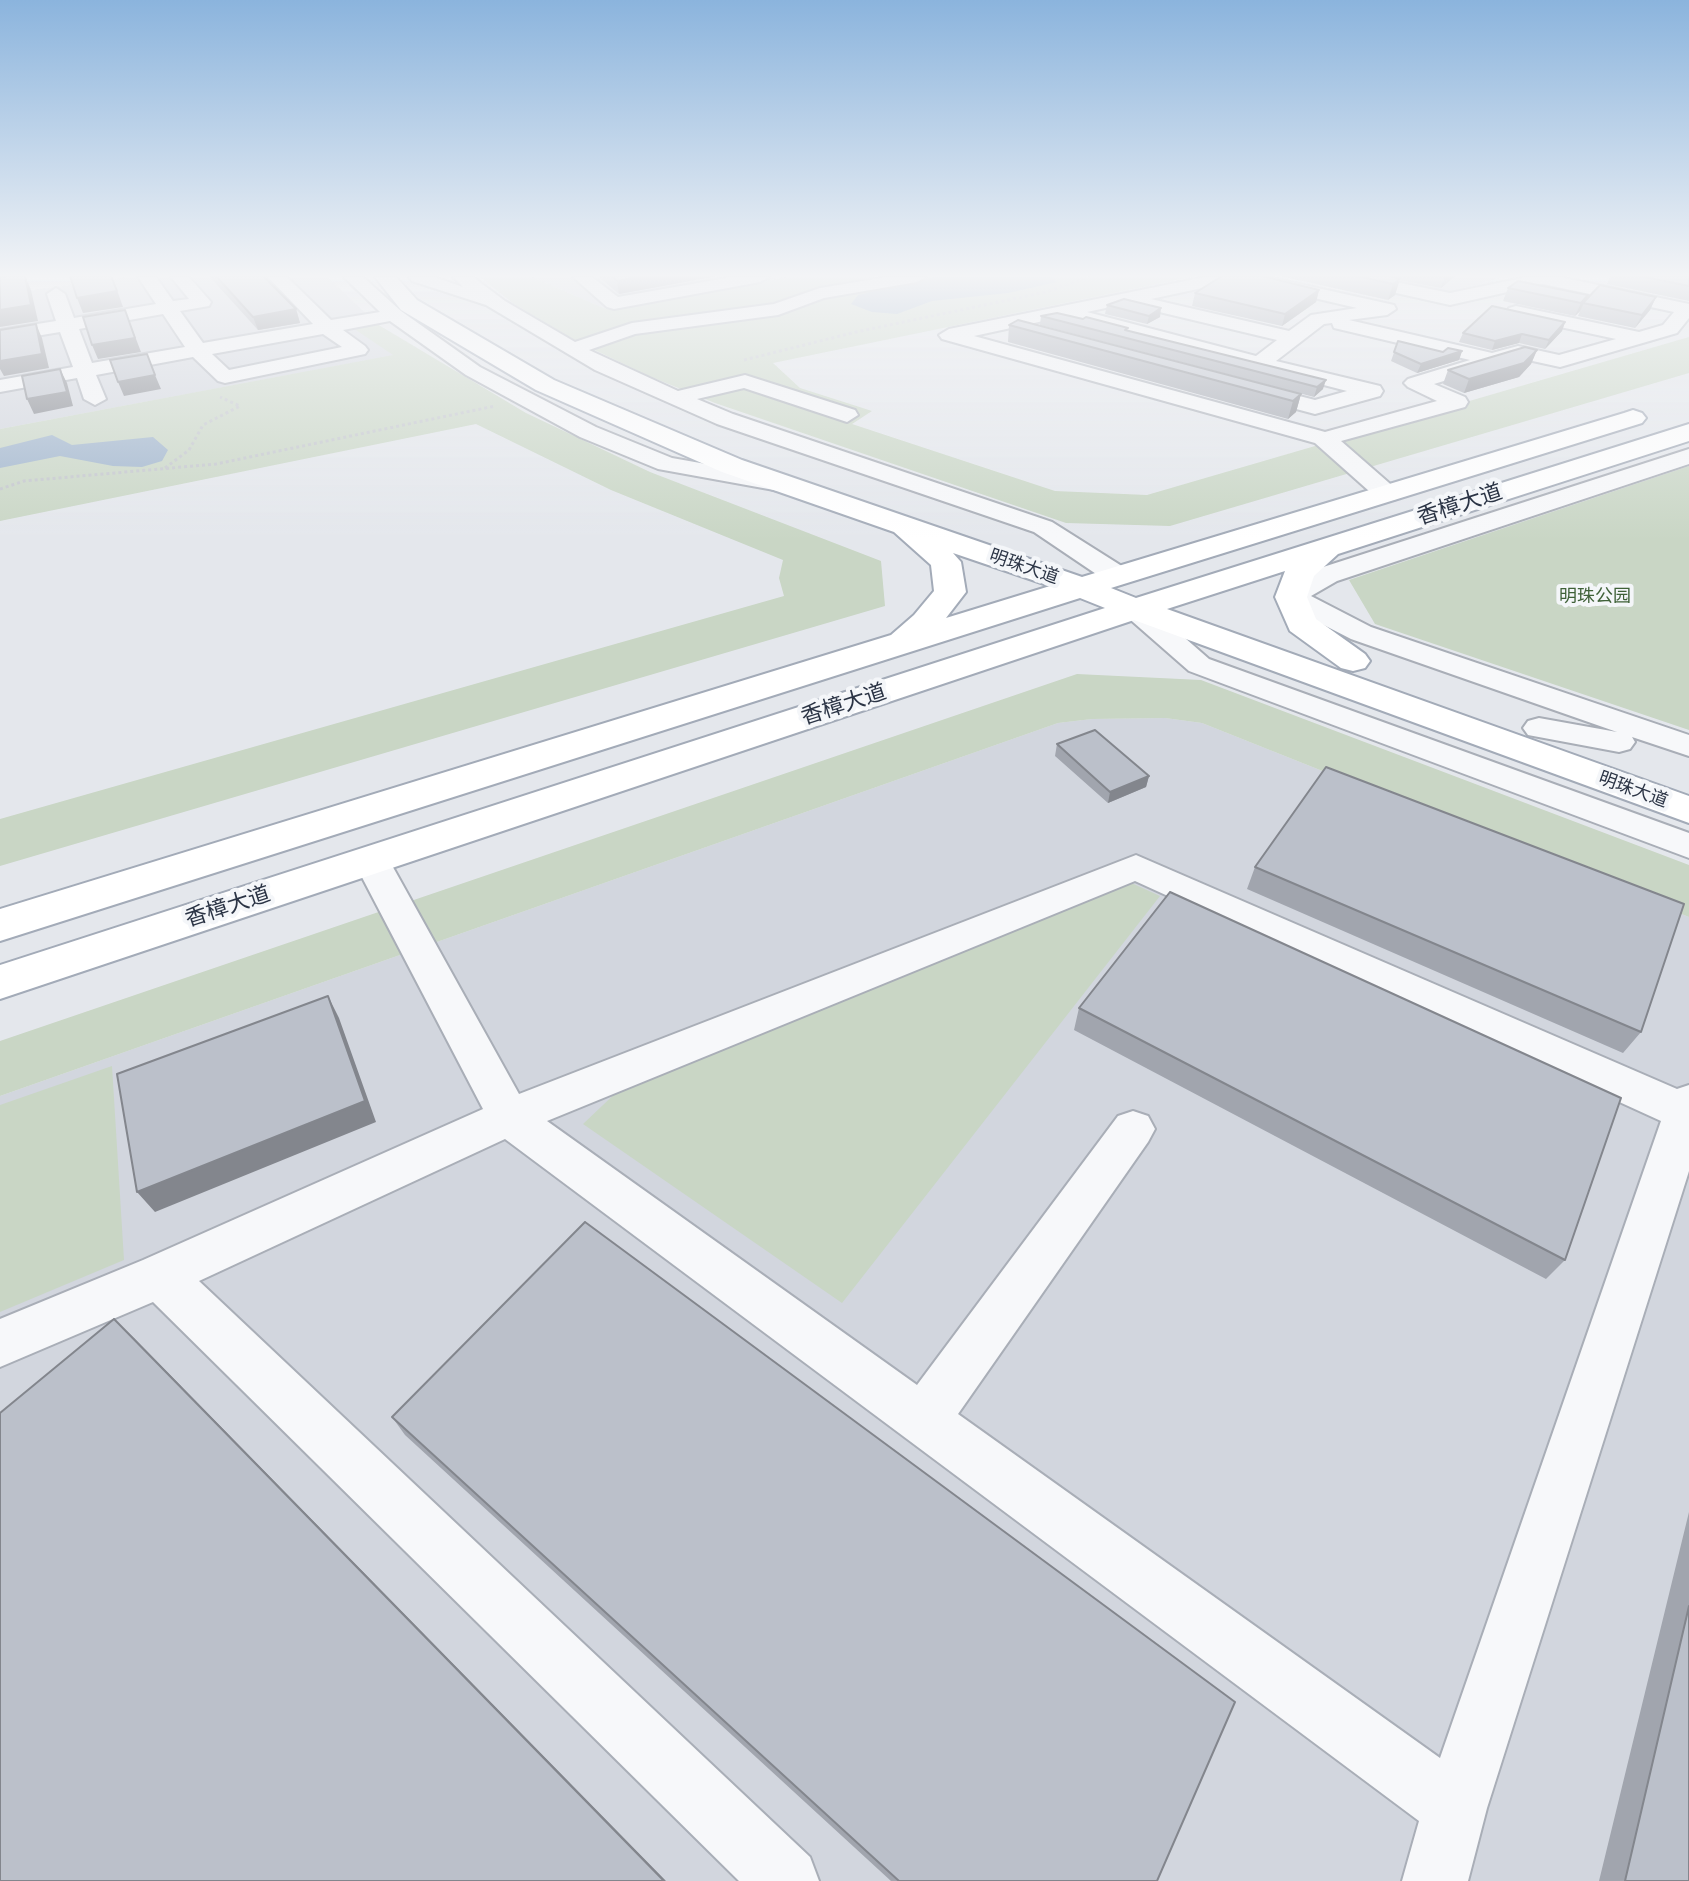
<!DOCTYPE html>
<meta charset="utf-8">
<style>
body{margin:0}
canvas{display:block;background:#e4e7ec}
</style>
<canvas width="1689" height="1881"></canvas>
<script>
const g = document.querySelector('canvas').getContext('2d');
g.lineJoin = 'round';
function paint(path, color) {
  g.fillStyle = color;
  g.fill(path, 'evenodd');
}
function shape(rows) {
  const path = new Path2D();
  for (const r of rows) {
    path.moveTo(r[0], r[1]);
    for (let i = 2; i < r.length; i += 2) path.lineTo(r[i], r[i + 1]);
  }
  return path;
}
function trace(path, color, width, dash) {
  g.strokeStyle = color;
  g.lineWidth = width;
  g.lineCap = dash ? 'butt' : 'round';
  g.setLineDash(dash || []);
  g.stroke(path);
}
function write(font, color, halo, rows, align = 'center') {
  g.font = font + ' "Noto Sans","Noto Sans SC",sans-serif';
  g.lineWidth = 8;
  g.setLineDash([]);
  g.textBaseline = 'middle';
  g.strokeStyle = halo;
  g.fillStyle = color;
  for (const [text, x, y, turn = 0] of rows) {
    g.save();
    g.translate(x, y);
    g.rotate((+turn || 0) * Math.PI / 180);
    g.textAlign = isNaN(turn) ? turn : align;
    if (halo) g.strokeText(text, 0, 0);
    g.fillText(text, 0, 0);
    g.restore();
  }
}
const built = shape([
 [125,277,327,277,377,324,355,328,395,355,0,429,0,295],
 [532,277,786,277,606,309],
 [1369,277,1503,277,1446,293],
 [1165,718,1202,723,1689,917,1689,1881,0,1881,0,1096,1058,723,1092,719]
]);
const green = shape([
 [480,277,532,277,606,309,786,277,1191,277,773,363,800,388,872,411,852,424,1055,491,1147,495,1689,337,1689,373,1170,526,1066,523,715,403,649,376,578,342,514,304],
 [377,324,526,413,650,472,881,561,885,606,0,866,0,819,784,596,779,578,783,560,611,490,476,424,0,521,0,429,393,355,353,328],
 [1689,466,1689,730,1375,624,1349,580],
 [1077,674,1201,680,1689,865,1689,917,1202,723,1165,718,1092,719,1058,723,0,1096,0,1041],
 [1127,881,1160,896,842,1303,583,1124,622,1087],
 [112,1066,124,1260,0,1312,0,1105]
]);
const water = shape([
 [934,277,1052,277,1057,282,1008,293,932,301,897,314,872,312,851,304,858,295],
 [52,435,72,445,153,437,168,450,162,461,142,467,113,466,60,456,0,468,0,448]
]);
const path = shape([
 [744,360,856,332,1046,292,1089,277],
 [165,468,189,450,203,425,240,406,220,397],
 [0,489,24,481,216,464,495,406]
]);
const minor = shape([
 [138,277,156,277,173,301,189,299,171,277,189,277,211,302,209,306,180,311,203,343,313,324,268,277,287,277,331,320,380,312,344,277,363,277,401,311,480,367,596,427,672,458,785,478,794,480,797,485,794,490,785,492,658,469,580,437,466,375,390,321,343,330,365,346,368,350,365,354,225,383,218,381,193,357,96,375,106,399,95,405,84,399,77,378,0,392,0,380,73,367,60,332,0,342,0,330,56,321,47,294,56,288,65,294,74,318,156,304,138,277],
 [163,314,185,347,92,363,79,329,163,314],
 [323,334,342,347,229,370,212,354,323,334],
 [409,277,434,277,463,287,453,277,473,277,505,301,575,342,632,323,774,304,820,288,887,277,926,277,917,282,824,298,778,315,635,334,589,350,678,391,745,375,855,410,858,415,847,422,744,388,697,399,733,414,1052,522,1128,570,1131,576,1128,582,1108,582,1034,532,717,424,595,370,486,305,412,281,409,277],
 [573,277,592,277,618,297,732,277,769,277,760,282,614,309,607,307,573,277],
 [1205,277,1238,277,1235,281,1151,299,1289,331,1311,315,1357,308,1241,281,1238,277,1268,277,1394,305,1396,309,1387,315,1349,320,1492,353,1518,346,1559,355,1616,339,1509,316,1507,312,1509,308,1516,306,1639,332,1663,325,1674,312,1543,284,1450,305,1347,282,1344,278,1371,277,1450,293,1527,277,1560,277,1689,304,1689,318,1677,333,1567,365,1560,367,1519,358,1434,384,1465,397,1468,402,1465,407,1341,441,1396,489,1399,494,1396,499,1387,501,1378,499,1315,443,942,339,939,335,949,329,1205,277],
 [1129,303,1130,305,1277,340,1256,356,1087,312,1129,303],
 [1071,315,1073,320,1347,391,1315,400,1248,383,1237,389,1240,394,1315,414,1380,396,1383,391,1380,386,1276,361,1324,324,1332,323,1334,328,1470,360,1408,379,1404,383,1408,387,1437,401,1325,432,974,336,1071,315],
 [1689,449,1689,464,1337,581,1311,596,1371,627,1689,735,1689,756,1632,737,1635,742,1630,749,1619,752,1528,735,1523,728,1528,721,1539,718,1617,732,1351,639,1281,603,1277,597,1281,591,1317,569,1689,449],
 [1135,601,1145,603,1209,659,1689,833,1689,858,1189,671,1125,615,1121,609,1125,603,1135,601],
 [371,848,384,851,519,1094,1136,855,1677,1089,1689,1085,1689,1171,1487,1808,1468,1881,1402,1881,1419,1821,505,1139,199,1281,810,1857,819,1881,739,1881,153,1302,0,1367,0,1319,143,1260,483,1109,353,860,358,851,371,848],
 [1135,881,1661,1121,1440,1758,958,1414,1148,1142,1155,1129,1148,1116,1133,1111,1118,1116,917,1385,547,1121,1135,881]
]);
const major = shape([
 [375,277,396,277,417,300,554,380,742,460,1082,577,1624,413,1633,410,1642,413,1646,418,1642,423,1111,588,1136,598,1689,424,1689,441,1338,554,1314,576,1307,597,1316,619,1365,654,1370,661,1365,668,1353,671,1341,668,1290,631,1275,597,1285,571,1167,609,1689,796,1689,823,1134,620,0,999,0,965,1105,608,1080,598,0,941,0,909,891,635,914,615,934,591,931,565,894,532,722,472,536,390,401,310,375,277],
 [953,553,1050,586,946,618,966,592,961,562,953,553]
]);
const wall = shape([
 [209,276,263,276,296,309,300,323,258,330],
 [598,276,717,276,619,294],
 [1280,276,1455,276,1441,288,1399,280,1395,295,1388,300],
 [1610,276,1689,276,1689,301,1607,284],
 [1508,288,1586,300,1656,297,1650,310,1635,328,1578,316,1580,311,1575,316,1503,301],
 [1319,290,1316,302,1282,326,1192,306,1195,293],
 [1107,305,1160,317,1147,324,1105,314],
 [1041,316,1083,319,1128,331,1323,389,1314,397,1040,325],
 [1565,322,1562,331,1545,349,1519,343,1492,350,1459,342,1463,333],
 [1009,325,1301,394,1296,412,1288,419,1008,342],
 [1398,341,1443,352,1462,351,1459,360,1417,373,1391,361],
 [1537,350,1531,364,1519,377,1464,393,1443,384,1448,370],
 [1057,744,1149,776,1146,787,1108,803,1055,756],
 [1255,867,1641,1032,1623,1053,1247,889],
 [1079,1008,1565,1260,1546,1279,1074,1030],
 [392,1417,1157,1881,891,1881,405,1435],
 [1689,1512,1689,1881,1599,1881]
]);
const shadedWall = shape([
 [25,276,31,290,38,321,0,327,0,310],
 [112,276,123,307,83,313,77,298],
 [643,276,717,276,619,294,617,281],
 [1445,276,1455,276,1441,288],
 [1400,279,1395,295,1388,300,1393,284],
 [1319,290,1316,302,1282,326,1285,314],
 [1588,295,1580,311,1575,316,1581,303],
 [1656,297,1650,310,1635,328,1642,315],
 [1161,308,1160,317,1147,324,1149,316],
 [296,309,300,323,258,330,253,317],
 [125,310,141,352,98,359,92,345],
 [1565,322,1562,331,1545,349,1549,340],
 [36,324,42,338,49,368,4,376,0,369,0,361],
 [1522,334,1519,343,1492,350,1495,341],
 [1537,350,1531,364,1519,377,1464,393,1469,379],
 [1462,351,1459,360,1417,373,1421,364],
 [60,369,67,383,73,406,34,414,27,399],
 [155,375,161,389,124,396,118,382],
 [1326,380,1323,389,1314,397,1317,387],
 [1301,394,1296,412,1288,419,1293,401],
 [1149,776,1146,787,1108,803,1110,792],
 [328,996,339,1018,376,1122,155,1212,137,1192],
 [114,1319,134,1338,666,1881,664,1881]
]);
const building = shape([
 [7,276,25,276,31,305,0,310,0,277,7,276],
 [70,276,111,276,117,291,77,298,70,276],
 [216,276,263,276,296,309,253,317,216,276],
 [612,276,643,276,617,281,612,276],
 [1222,276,1262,276,1319,290,1285,314,1195,293,1222,276],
 [1357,276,1389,276,1400,279,1393,284,1357,276],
 [1640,276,1689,276,1689,286,1640,276],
 [1518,281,1588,295,1581,303,1508,288,1518,281],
 [1600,285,1656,297,1642,315,1583,303,1600,285],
 [1124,299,1161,308,1149,316,1107,305,1124,299],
 [1492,306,1565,322,1549,340,1522,334,1495,341,1463,333,1492,306],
 [125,310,135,338,92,345,83,317,125,310],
 [1057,313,1083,319,1086,317,1128,328,1125,330,1326,380,1317,387,1041,316,1057,313],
 [1018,320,1301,394,1293,401,1009,325,1018,320],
 [36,324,42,354,0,361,0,330,36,324],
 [1398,341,1443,352,1448,348,1462,351,1421,364,1394,352,1398,341],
 [1525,347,1537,350,1524,363,1469,379,1448,370,1525,347],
 [147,354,155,375,118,382,110,360,147,354],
 [60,369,67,392,27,399,22,376,60,369],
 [1095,730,1149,776,1110,792,1057,744,1095,730],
 [1326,767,1684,904,1641,1032,1255,867,1326,767],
 [1170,892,1621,1098,1565,1260,1079,1008,1170,892],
 [328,996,365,1101,137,1192,117,1074,328,996],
 [585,1222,1235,1702,1157,1881,899,1881,392,1417,585,1222],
 [114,1319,664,1881,0,1881,0,1413,114,1319],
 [1689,1606,1689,1881,1625,1881,1689,1606]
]);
const farStreetnames = [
 ["明珠大道",1024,567,19],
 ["明珠大道",1633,790,20]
];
const farParknames = [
 ["明珠公园",1595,597]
];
const streetNames = [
 ["香樟大道",1460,505,-18],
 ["香樟大道",844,705,-18],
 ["香樟大道",228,907,-18]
];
paint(built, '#d2d6de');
paint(green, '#c9d6c5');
paint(water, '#9fb4cc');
trace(minor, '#a9aeb7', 4);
trace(major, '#a3abb8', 4);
trace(path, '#c2c5cb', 3, [3, 3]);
paint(minor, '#f7f8fa');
paint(major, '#fff');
paint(wall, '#a1a5ae');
paint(shadedWall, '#83868d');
paint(building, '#bbc0ca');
trace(building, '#83868d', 2);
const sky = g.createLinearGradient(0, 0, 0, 540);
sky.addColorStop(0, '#8bb4dd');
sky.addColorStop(0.51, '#f3f4f6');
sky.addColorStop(1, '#f3f4f600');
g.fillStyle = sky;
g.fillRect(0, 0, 1689, 540);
write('18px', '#2b3445', '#f4f6f9', farStreetnames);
write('18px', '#3f6138', '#f4f6f9', farParknames);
write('22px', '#2b3445', '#f4f6f9', streetNames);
</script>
